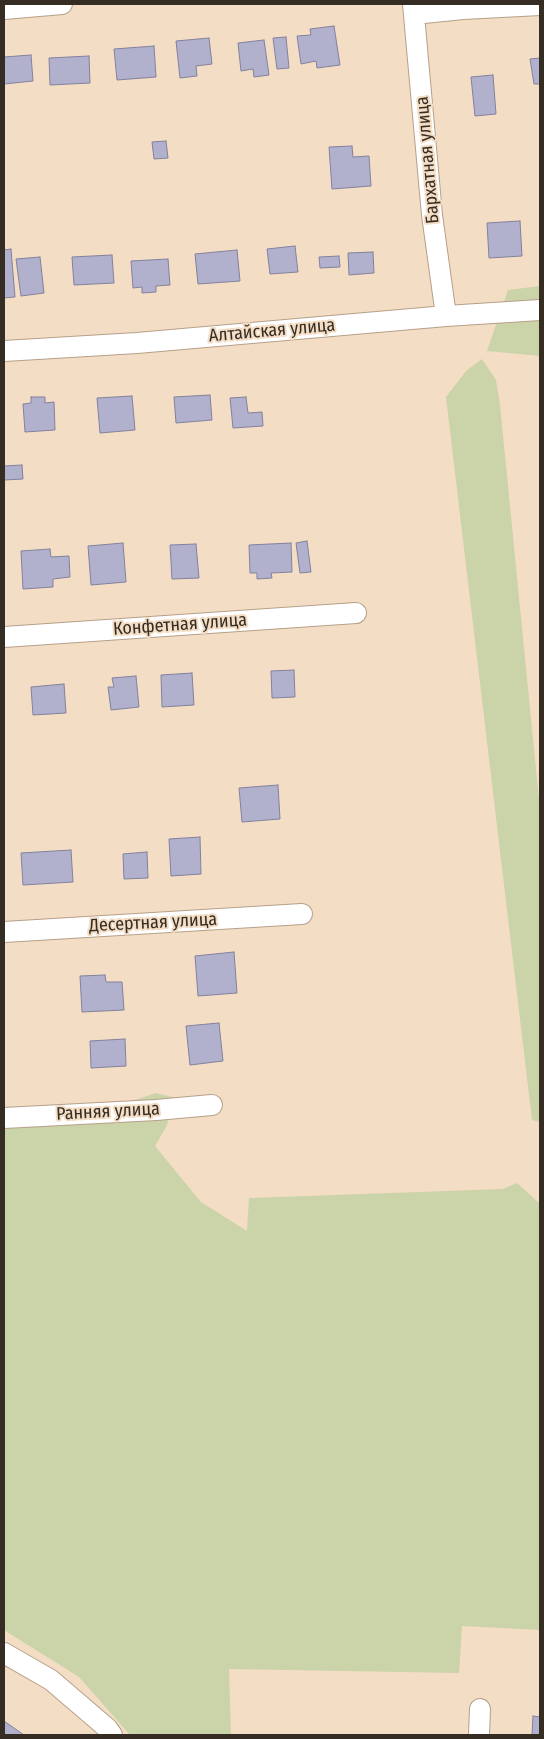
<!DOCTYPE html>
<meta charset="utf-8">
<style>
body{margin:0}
#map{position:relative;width:544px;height:1739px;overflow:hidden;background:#f4ddc5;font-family:"Fira Sans Condensed",sans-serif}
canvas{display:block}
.frame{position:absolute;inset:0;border:5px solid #352c23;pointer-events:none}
</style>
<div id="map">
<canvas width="544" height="1739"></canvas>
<div class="frame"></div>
</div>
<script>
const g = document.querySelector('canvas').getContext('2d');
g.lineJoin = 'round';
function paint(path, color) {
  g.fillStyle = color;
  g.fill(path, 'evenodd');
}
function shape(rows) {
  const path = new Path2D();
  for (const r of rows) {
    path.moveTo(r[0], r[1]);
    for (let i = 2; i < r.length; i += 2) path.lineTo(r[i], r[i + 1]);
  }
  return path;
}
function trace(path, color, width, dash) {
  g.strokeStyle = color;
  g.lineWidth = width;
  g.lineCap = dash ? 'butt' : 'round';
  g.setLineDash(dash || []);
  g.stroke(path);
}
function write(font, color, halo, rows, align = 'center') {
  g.font = font + ' "Fira Sans Condensed",sans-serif';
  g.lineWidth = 4;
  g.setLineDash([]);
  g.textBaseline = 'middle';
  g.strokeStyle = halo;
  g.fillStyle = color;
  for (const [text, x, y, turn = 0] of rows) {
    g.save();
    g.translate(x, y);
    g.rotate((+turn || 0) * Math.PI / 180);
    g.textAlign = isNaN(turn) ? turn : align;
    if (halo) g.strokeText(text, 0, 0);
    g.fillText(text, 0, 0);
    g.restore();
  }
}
const green = shape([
 [540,286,540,356,487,351,508,290],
 [482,359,496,380,500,405,540,810,540,1122,532,1120,446,397,466,371],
 [156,1093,177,1098,166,1127,155,1146,201,1202,247,1231,249,1198,503,1189,517,1183,540,1204,540,1630,462,1626,459,1673,229,1669,231,1735,130,1735,79,1677,4,1630,4,1127,60,1125]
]);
const building = shape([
 [334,26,340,65,317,68,316,61,301,64,297,36,311,35,310,29,334,26],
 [286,37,289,68,277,69,273,38,286,37],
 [209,38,212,64,196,66,197,76,180,78,176,41,209,38],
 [264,40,269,75,254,77,253,69,241,71,238,43,264,40],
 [154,46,156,77,117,80,114,49,154,46],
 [31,55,33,81,4,84,4,57,31,55],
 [89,56,90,83,50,85,49,58,89,56],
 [540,58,540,84,534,84,530,59,540,58],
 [493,75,496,114,475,116,471,77,493,75],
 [166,141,168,158,154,159,152,142,166,141],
 [352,146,353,157,369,156,371,186,332,189,329,147,352,146],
 [520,221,522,256,489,258,487,223,520,221],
 [295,246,298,272,270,274,267,249,295,246],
 [11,249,15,297,4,298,4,250,11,249],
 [237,250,240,281,198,284,195,254,237,250],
 [373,252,374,273,349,275,348,253,373,252],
 [112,255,114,283,74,285,72,257,112,255],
 [339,256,340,267,320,268,319,257,339,256],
 [40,257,44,293,21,296,16,259,40,257],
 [168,259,170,285,156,286,156,292,142,293,142,287,133,288,131,261,168,259],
 [210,395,212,420,176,423,174,397,210,395],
 [132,396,135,430,100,433,97,398,132,396],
 [31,397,45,397,45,403,54,402,55,430,25,432,23,404,31,403,31,397],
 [246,397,248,413,262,412,263,426,233,428,230,398,246,397],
 [22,465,23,479,4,480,4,466,22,465],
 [307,541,311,572,300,573,296,543,307,541],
 [123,543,126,582,91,585,88,546,123,543],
 [291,543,292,572,271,573,272,578,257,579,257,573,250,573,249,545,291,543],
 [196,544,199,578,172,579,170,545,196,544],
 [50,549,51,557,69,556,70,577,53,579,53,587,23,589,21,551,50,549],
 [294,670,295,697,272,698,271,671,294,670],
 [192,673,194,705,162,707,161,675,192,673],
 [136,676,139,707,111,710,108,687,114,687,112,678,136,676],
 [64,684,66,713,33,715,31,687,64,684],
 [278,785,280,819,242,822,239,788,278,785],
 [200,837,201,874,171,876,169,839,200,837],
 [71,850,73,882,23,885,21,853,71,850],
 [147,852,148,878,124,879,123,854,147,852],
 [234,952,237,993,198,996,195,956,234,952],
 [105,975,106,982,122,982,124,1010,82,1012,80,976,105,975],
 [219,1023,223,1061,190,1065,186,1026,219,1023],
 [125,1039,126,1066,91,1068,90,1041,125,1039],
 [533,1716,540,1717,540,1735,532,1735,533,1716],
 [4,1721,24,1735,4,1735,4,1721]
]);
const street = shape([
 [413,4,432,215,446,316],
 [4,9,62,4],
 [414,14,463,9,540,5],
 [4,351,137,343,446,316,540,310],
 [4,637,356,613],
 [4,932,302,914],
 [4,1118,156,1110,212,1105],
 [4,1653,51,1680,107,1728,112,1735],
 [479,1735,480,1709]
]);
const streetNames = [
 ["Бархатная улица",428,160,-95],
 ["Алтайская улица",272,331,-5],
 ["Конфетная улица",180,625,-4],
 ["Десертная улица",153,923,-3],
 ["Ранняя улица",108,1112,-3]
];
paint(green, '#cbd3a9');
paint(building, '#b1b1cd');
trace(building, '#82819c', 1);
trace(street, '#b6a08a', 22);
trace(street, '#fff', 20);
write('18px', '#352c23', '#f4ddc5', streetNames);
</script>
